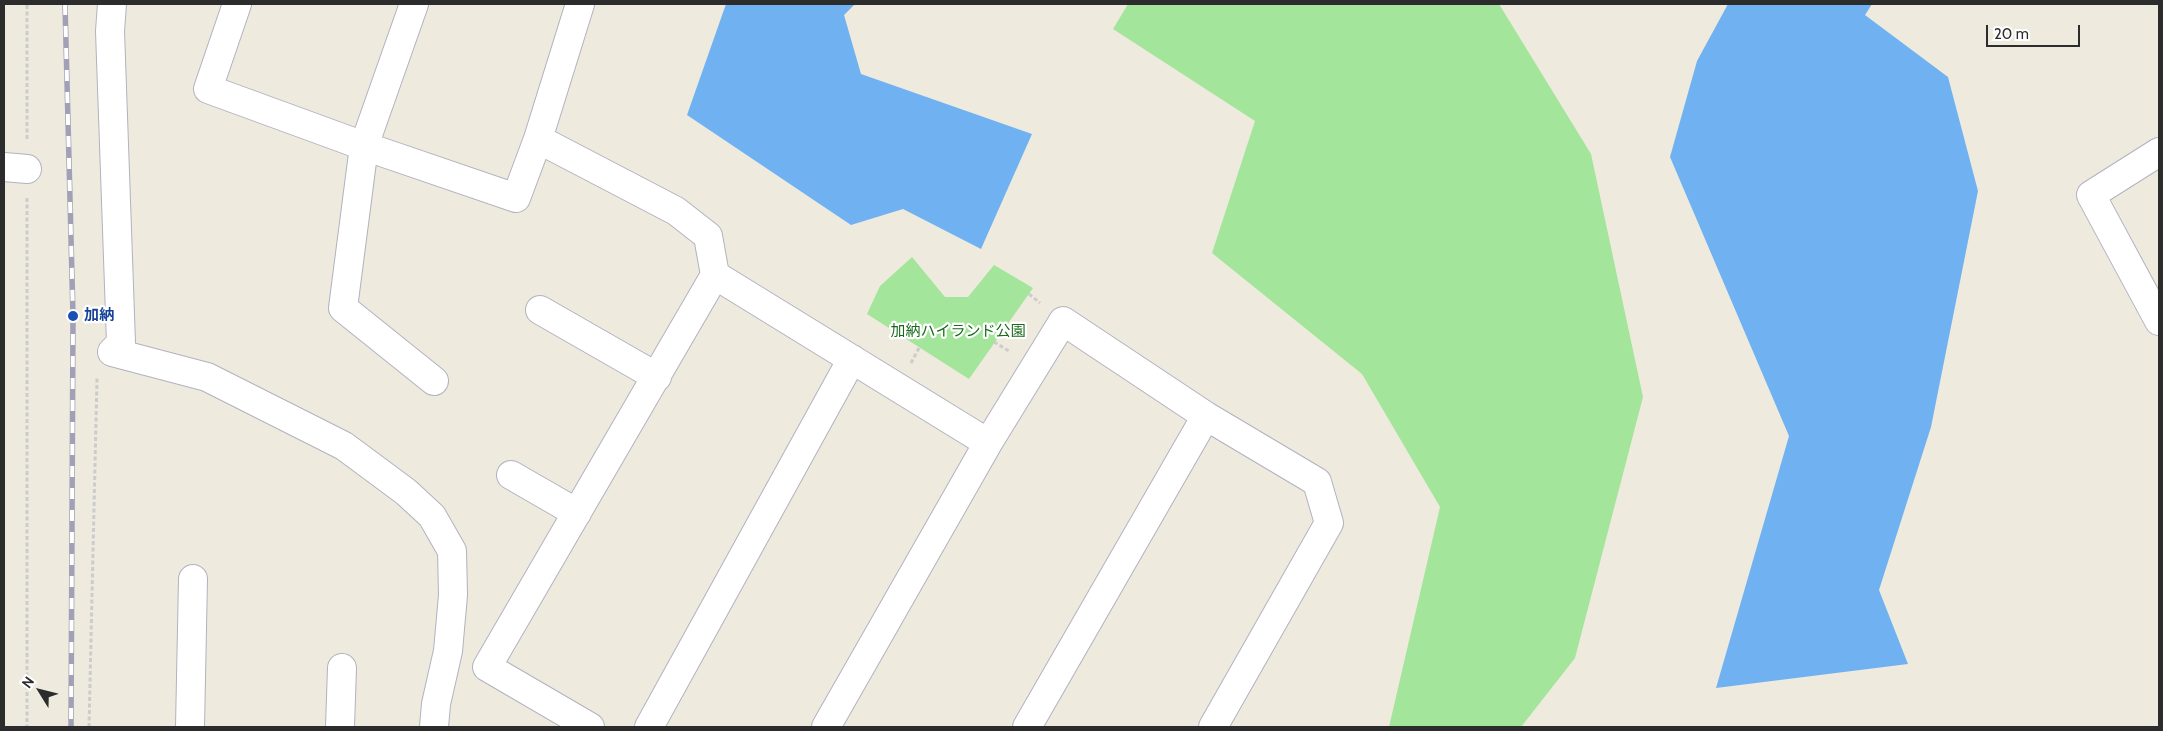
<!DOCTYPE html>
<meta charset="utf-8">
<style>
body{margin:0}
#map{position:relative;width:2163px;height:731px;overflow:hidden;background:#eeeade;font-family:Cabin,sans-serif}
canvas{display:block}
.frame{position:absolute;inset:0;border:5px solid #2c2c2c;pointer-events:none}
.north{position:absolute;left:15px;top:666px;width:50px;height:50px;-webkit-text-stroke:4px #fff;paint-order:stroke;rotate:306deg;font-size:14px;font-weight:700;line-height:20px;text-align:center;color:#2c2c2c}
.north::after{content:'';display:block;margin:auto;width:18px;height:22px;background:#2c2c2c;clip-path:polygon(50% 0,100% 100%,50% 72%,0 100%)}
.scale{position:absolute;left:1986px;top:25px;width:94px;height:22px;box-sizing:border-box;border:2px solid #2c2c2c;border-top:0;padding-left:6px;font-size:15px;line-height:18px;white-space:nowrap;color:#2c2c2c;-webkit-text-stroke:4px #fff;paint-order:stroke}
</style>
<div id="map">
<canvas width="2163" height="731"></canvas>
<div class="frame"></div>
<div class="north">N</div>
<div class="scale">20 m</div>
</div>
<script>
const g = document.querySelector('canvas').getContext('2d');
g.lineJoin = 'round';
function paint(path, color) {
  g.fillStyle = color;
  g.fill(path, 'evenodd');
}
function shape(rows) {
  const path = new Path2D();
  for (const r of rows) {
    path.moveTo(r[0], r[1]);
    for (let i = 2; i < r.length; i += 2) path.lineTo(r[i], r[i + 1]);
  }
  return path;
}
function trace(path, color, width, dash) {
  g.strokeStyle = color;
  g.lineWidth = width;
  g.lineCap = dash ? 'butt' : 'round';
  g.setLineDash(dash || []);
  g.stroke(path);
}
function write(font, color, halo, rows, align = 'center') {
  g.font = font + ' Cabin,"Noto Sans JP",sans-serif';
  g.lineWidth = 4.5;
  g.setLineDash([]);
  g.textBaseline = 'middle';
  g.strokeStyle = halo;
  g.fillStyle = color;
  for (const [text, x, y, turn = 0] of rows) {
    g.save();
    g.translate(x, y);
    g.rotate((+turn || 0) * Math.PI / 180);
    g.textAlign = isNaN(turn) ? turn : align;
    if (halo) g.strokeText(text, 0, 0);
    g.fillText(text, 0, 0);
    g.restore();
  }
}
const green = shape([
 [1128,4,1499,4,1591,154,1643,397,1575,658,1521,727,1389,727,1440,507,1362,374,1212,253,1255,121,1113,29],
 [912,257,945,297,968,297,994,265,1033,288,969,379,867,314,880,286]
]);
const water = shape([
 [726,4,855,4,844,15,861,74,1032,134,981,249,903,209,851,225,687,115],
 [1728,4,1872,4,1865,15,1948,77,1978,191,1931,427,1879,590,1908,664,1716,688,1789,436,1670,157,1697,61]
]);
const path = shape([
 [27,139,27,4],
 [27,198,27,727],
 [1029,294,1040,303],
 [994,342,1009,351],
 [911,363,919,348],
 [89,727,97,378]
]);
const minor = shape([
 [112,4,110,31,121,343,112,352,207,377,344,446,406,492,432,516,452,551,453,595,448,651,436,704,434,727],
 [237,4,208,89,364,146,516,198,538,139,580,4],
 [414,4,364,146,343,308,434,381],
 [538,139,676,211,708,236,715,275,487,667,590,727],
 [2159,152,2091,195,2159,321],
 [4,167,27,169],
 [715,275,988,443],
 [540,310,657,377],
 [511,475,577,513],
 [190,727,193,579],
 [340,727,342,668],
 [649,727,852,359],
 [826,727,988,443,1063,321,1206,416,1317,482,1329,523,1213,727],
 [1027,727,1206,416]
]);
const rail = shape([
 [65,4,73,316,71,727]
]);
const markers = [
 [73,316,6,"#1a4fb4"]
];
const transitNames = [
 ["加納",84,316]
];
const parkNames = [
 ["加納ハイランド公園",958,332]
];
paint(green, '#a3e59a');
paint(water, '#70b2f1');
trace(minor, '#b2b2c0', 30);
trace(path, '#ccc', 3, [4, 2.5]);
trace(minor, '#fff', 28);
trace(rail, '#a2a0b6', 5.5);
trace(rail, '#fff', 4, [11]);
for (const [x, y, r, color] of markers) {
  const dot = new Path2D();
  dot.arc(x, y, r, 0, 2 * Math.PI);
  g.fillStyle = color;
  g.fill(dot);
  trace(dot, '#fff', 2);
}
write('bold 15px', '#164399', '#fff', transitNames, 'left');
write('15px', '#196b1b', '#fff', parkNames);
</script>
